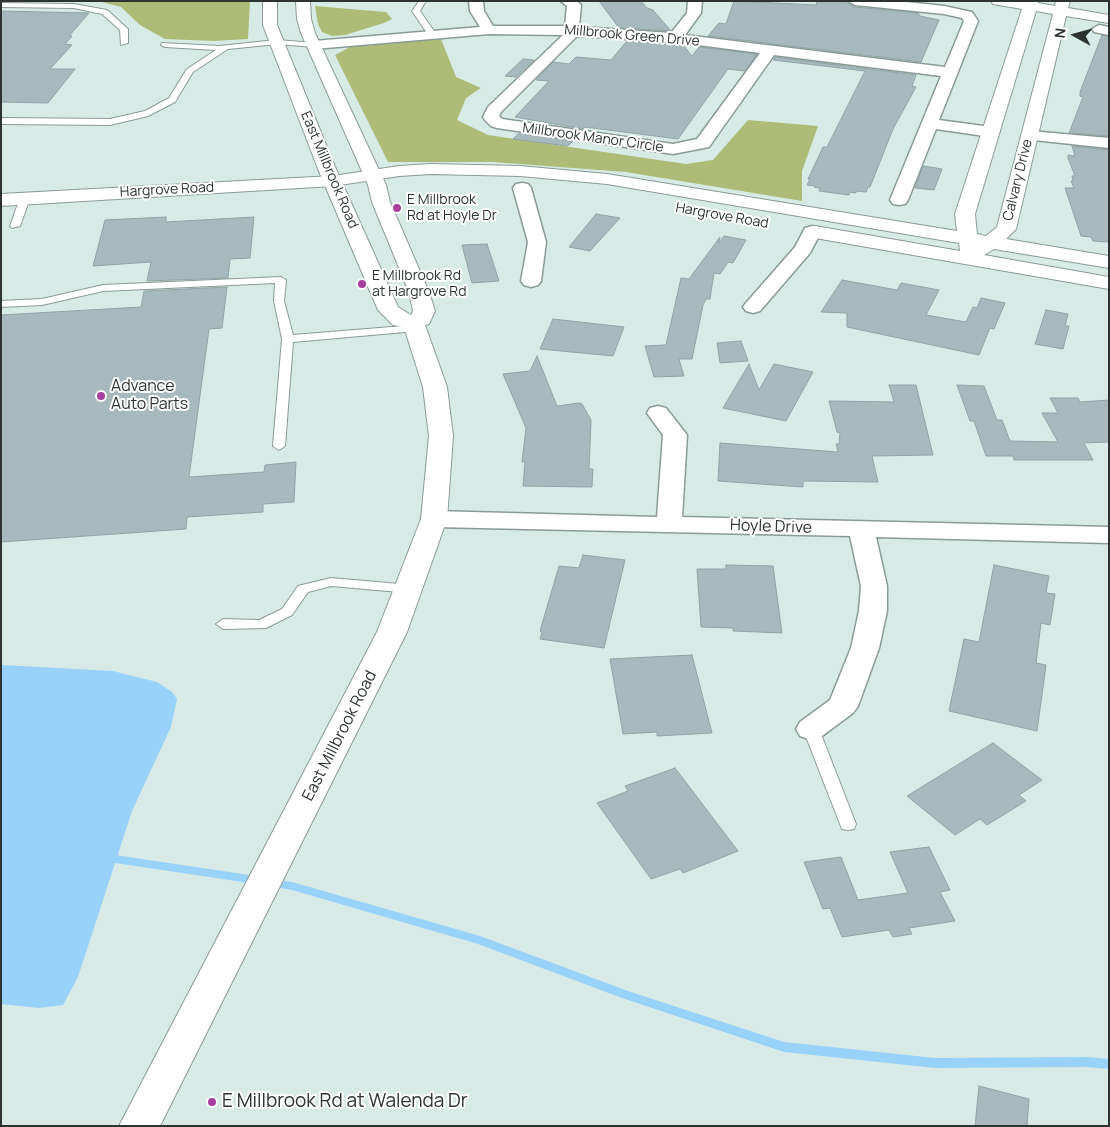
<!DOCTYPE html>
<style>
body{margin:0}
#map{position:relative;width:1110px;height:1127px;overflow:hidden;background:#d8eae5;font-family:Manrope,sans-serif}
canvas{display:block}
.frame{position:absolute;inset:0;border:2px solid #2c3331;pointer-events:none}
.north{position:absolute;left:1050px;top:10px;width:50px;height:50px;-webkit-text-stroke:4px #fff;paint-order:stroke;rotate:277deg;font-size:14px;font-weight:700;line-height:20px;text-align:center;color:#2c3331}
.north::after{content:'';display:block;margin:auto;width:18px;height:22px;background:#2c3331;clip-path:polygon(50% 0,100% 100%,50% 72%,0 100%)}
</style>
<div id="map">
<canvas width="1110" height="1127"></canvas>
<div class="frame"></div>
<div class="north">N</div>
</div>
<script>
const g = document.querySelector('canvas').getContext('2d');
g.lineJoin = 'round';
function paint(path, color) {
  g.fillStyle = color;
  g.fill(path, 'evenodd');
}
function shape(rows) {
  const path = new Path2D();
  for (const r of rows) {
    path.moveTo(r[0], r[1]);
    for (let i = 2; i < r.length; i += 2) path.lineTo(r[i], r[i + 1]);
  }
  return path;
}
function trace(path, color, width, dash) {
  g.strokeStyle = color;
  g.lineWidth = width;
  g.lineCap = dash ? 'butt' : 'round';
  g.setLineDash(dash || []);
  g.stroke(path);
}
function write(font, color, halo, rows, align = 'center') {
  g.font = font + ' Manrope,sans-serif';
  g.lineWidth = 4;
  g.setLineDash([]);
  g.textBaseline = 'middle';
  g.strokeStyle = halo;
  g.fillStyle = color;
  for (const [text, x, y, turn = 0] of rows) {
    g.save();
    g.translate(x, y);
    g.rotate((+turn || 0) * Math.PI / 180);
    g.textAlign = isNaN(turn) ? turn : align;
    if (halo) g.strokeText(text, 0, 0);
    g.fillText(text, 0, 0);
    g.restore();
  }
}
const green = shape([
 [98,1,250,1,248,39,214,41,165,39,140,25,121,7],
 [315,6,386,12,392,19,384,23,345,35,332,36,322,32,318,24],
 [441,39,456,77,481,88,466,98,457,120,488,135,686,164,713,160,748,120,818,126,802,171,802,201,626,172,493,162,388,162,335,55,350,47]
]);
const water = shape([
 [1,665,113,671,157,682,172,692,177,699,171,727,132,811,78,977,63,1005,39,1008,1,1004]
]);
const stream = shape([
 [115,855,256,876,259,877,261,880,259,883,256,884,115,863,112,862,110,859,112,856,115,855],
 [272,879,292,882,480,936,628,991,784,1042,935,1058,1086,1057,1109,1059,1109,1069,1086,1067,935,1068,784,1052,622,998,478,944,292,890,269,886,267,883,269,880,272,879]
]);
const building = shape([
 [599,1,641,1,647,8,653,10,671,31,619,28,599,1],
 [734,1,816,5,817,1,846,1,855,7,918,13,920,16,939,20,921,62,708,36,719,23,726,24,734,1],
 [1,11,89,13,69,36,72,36,65,44,72,45,50,69,75,69,48,103,1,102,1,11],
 [1102,35,1109,37,1109,136,1069,133,1083,97,1080,96,1080,92,1102,35],
 [627,41,683,45,692,56,699,47,757,54,745,71,728,69,678,139,585,127,583,129,515,117,549,81,536,80,553,62,569,64,576,57,611,60,627,41],
 [775,57,916,75,912,86,916,87,893,129,870,187,868,187,866,192,856,191,856,193,850,192,849,195,819,191,820,188,814,187,815,186,807,185,810,179,808,179,823,147,827,147,865,71,773,60,775,57],
 [523,59,534,60,516,77,505,76,523,59],
 [519,133,573,141,568,146,513,139,519,133],
 [1072,146,1109,150,1109,242,1093,241,1091,237,1081,236,1065,188,1074,188,1071,181,1073,181,1072,176,1075,176,1068,158,1068,155,1075,156,1072,146],
 [923,166,942,169,934,190,915,188,923,166],
 [596,214,620,218,590,251,569,247,596,214],
 [166,217,166,222,254,217,250,258,230,259,228,278,147,281,151,262,93,266,105,220,166,217],
 [724,236,746,240,733,263,728,262,720,274,714,273,710,299,706,299,703,305,692,359,679,359,684,376,654,377,645,346,666,345,681,278,689,279,720,237,719,243,724,236],
 [487,244,499,281,472,283,462,245,487,244],
 [842,280,897,290,901,283,939,290,926,315,966,322,973,307,977,308,981,298,1005,303,994,329,990,328,979,355,847,327,847,313,821,312,842,280],
 [227,287,222,328,209,329,189,477,264,472,265,465,296,462,294,502,263,504,263,512,187,517,186,529,1,542,1,315,141,307,144,291,227,287],
 [1046,310,1068,314,1065,326,1069,326,1063,349,1035,344,1046,310],
 [553,319,624,327,613,356,540,349,553,319],
 [741,341,748,361,720,363,717,343,741,341],
 [537,356,557,406,579,403,582,404,591,420,589,469,593,469,592,487,523,486,525,462,522,462,526,428,503,374,530,371,537,356],
 [749,364,759,390,774,364,813,372,786,421,723,408,749,364],
 [889,385,916,385,933,455,872,456,878,482,803,481,803,487,718,481,720,443,838,452,836,444,839,444,840,433,837,432,829,401,894,402,889,385],
 [957,385,984,386,997,420,1002,420,1010,441,1058,442,1042,413,1058,413,1050,398,1078,398,1080,402,1109,400,1109,442,1084,443,1093,460,1014,460,1013,456,986,456,974,421,970,421,957,385],
 [583,555,625,560,604,648,540,639,542,632,540,631,559,566,579,568,583,555],
 [726,565,773,566,782,633,733,631,733,628,701,627,697,569,726,569,726,565],
 [994,565,1049,576,1046,593,1055,594,1050,625,1041,623,1036,663,1046,665,1037,731,949,711,964,639,979,642,994,565],
 [692,655,712,733,657,736,657,732,623,734,610,659,692,655],
 [993,743,1042,780,1019,795,1026,801,987,825,980,819,955,835,907,796,993,743],
 [675,768,738,851,683,873,680,869,651,879,597,803,628,791,625,786,675,768],
 [929,847,950,890,940,892,955,921,909,928,912,934,893,937,889,930,842,937,830,908,823,909,804,862,841,857,858,900,908,893,890,852,929,847],
 [979,1086,1029,1099,1027,1126,975,1126,979,1086]
]);
const lane = shape([
 [419,1,426,1,420,11,436,34,435,36,429,36,412,11,419,1],
 [1,3,74,4,107,10,128,29,128,43,121,45,120,30,102,14,74,8,1,7,1,3],
 [277,40,314,43,318,45,314,47,277,44,228,49,193,72,175,102,148,116,110,125,1,124,1,118,110,119,145,111,169,98,187,69,216,50,165,47,161,45,162,43,219,46,277,40],
 [25,195,30,198,20,226,12,228,10,226,20,198,25,195],
 [281,277,286,280,284,301,293,335,416,325,421,328,416,331,293,342,285,446,279,450,273,446,282,339,274,301,275,283,103,291,42,305,1,307,1,301,42,299,103,285,281,277],
 [331,578,411,585,418,589,411,593,331,586,308,592,292,615,266,628,223,629,216,624,223,619,259,620,282,609,298,586,331,578],
 [811,723,817,725,819,729,856,824,854,829,848,830,842,829,840,824,803,729,805,725,811,723]
]);
const street = shape([
 [469,1,483,1,484,11,493,26,565,26,567,6,561,1,577,1,581,5,579,27,671,33,687,13,688,1,702,1,701,13,685,35,945,67,964,21,962,18,944,14,855,5,848,1,897,1,944,6,967,11,972,12,978,21,939,120,991,127,999,132,991,137,936,129,908,200,905,204,899,205,893,204,890,200,941,76,774,55,709,147,673,154,497,128,491,126,485,120,483,117,488,107,563,35,489,34,314,49,307,45,314,41,480,27,470,11,469,1],
 [577,36,675,42,760,53,697,139,673,144,502,119,499,116,501,112,577,36],
 [1099,25,1109,27,1109,35,1094,32,1092,29,1099,25],
 [1030,131,1109,138,1109,148,1024,139,1022,136,1024,133,1030,131],
 [522,183,528,184,531,188,546,242,541,281,538,285,531,287,524,285,521,281,528,242,513,188,516,184,522,183],
 [812,226,819,228,821,232,810,253,760,311,753,313,746,311,743,307,746,303,795,247,805,228,812,226],
 [658,406,666,408,687,435,682,517,1109,527,1109,543,876,537,887,586,887,611,879,648,858,706,853,713,822,736,811,740,800,736,796,729,800,722,830,700,851,648,859,611,861,586,850,536,434,527,425,524,421,519,425,514,434,511,657,517,663,435,647,413,650,408,658,406]
]);
const secondary = shape([
 [991,1,1039,1,1038,3,1055,6,1056,1,1070,1,1068,8,1109,15,1109,23,1066,16,1016,229,1006,239,1109,256,1109,268,994,249,984,255,1109,277,1109,289,815,238,808,236,805,232,808,228,815,226,960,251,959,243,607,184,520,176,431,174,399,176,333,186,1,206,1,194,333,176,399,166,431,164,520,166,607,174,957,231,955,214,1022,9,993,4,991,1],
 [1036,11,1053,14,997,227,986,236,977,234,975,214,1036,11]
]);
const primary = shape([
 [263,1,277,1,277,25,336,169,398,307,411,315,413,311,409,292,372,202,368,185,301,33,297,19,296,1,310,1,311,19,315,33,386,185,390,202,429,292,435,311,429,324,425,325,447,387,453,436,447,519,407,632,160,1126,119,1126,377,632,421,519,429,436,423,387,404,327,393,325,378,310,318,169,263,25,263,1]
]);
const markers = [
 [397,208,5,"#a73d9f"],
 [362,284,5,"#a73d9f"],
 [101,396,5,"#a73d9f"],
 [212,1102,5,"#a73d9f"]
];
const farStreetnames = [
 ["Millbrook Green Drive",632,36,5],
 ["Millbrook Manor Circle",593,138,8],
 ["East Millbrook Road",329,170,67],
 ["Calvary Drive",1018,180,-76],
 ["Hargrove Road",167,190,-3],
 ["Hargrove Road",722,216,10]
];
const farPoinames = [
 ["E Millbrook",407,200],
 ["Rd at Hoyle Dr",407,216],
 ["E Millbrook Rd",372,276],
 ["at Hargrove Rd",372,292]
];
const poiNames = [
 ["Advance",111,387],
 ["Auto Parts",111,405]
];
const streetNames = [
 ["Hoyle Drive",771,527,2],
 ["East Millbrook Road",340,736,-63]
];
const nearPoinames = [
 ["E Millbrook Rd at Walenda Dr",222,1102]
];
paint(green, '#adbb77');
paint(water, '#98d2fa');
paint(stream, '#98d2fa');
paint(building, '#a7b9bc');
trace(building, '#91a2a5', 1);
trace(lane, '#8a9b97', 2);
trace(street, '#8a9b97', 3);
trace(secondary, '#8a9b97', 2);
trace(primary, '#8a9b97', 2);
paint(lane, '#fff');
paint(street, '#fff');
paint(secondary, '#fff');
paint(primary, '#fff');
for (const [x, y, r, color] of markers) {
  const dot = new Path2D();
  dot.arc(x, y, r, 0, 2 * Math.PI);
  g.fillStyle = color;
  g.fill(dot);
  trace(dot, '#fff', 2);
}
write('14px', '#2c3331', '#fff', farStreetnames);
write('14px', '#2c3331', '#fff', farPoinames, 'left');
write('16px', '#2c3331', '#fff', poiNames, 'left');
write('16px', '#2c3331', '#fff', streetNames);
write('19px', '#2c3331', '#fff', nearPoinames, 'left');
</script>
